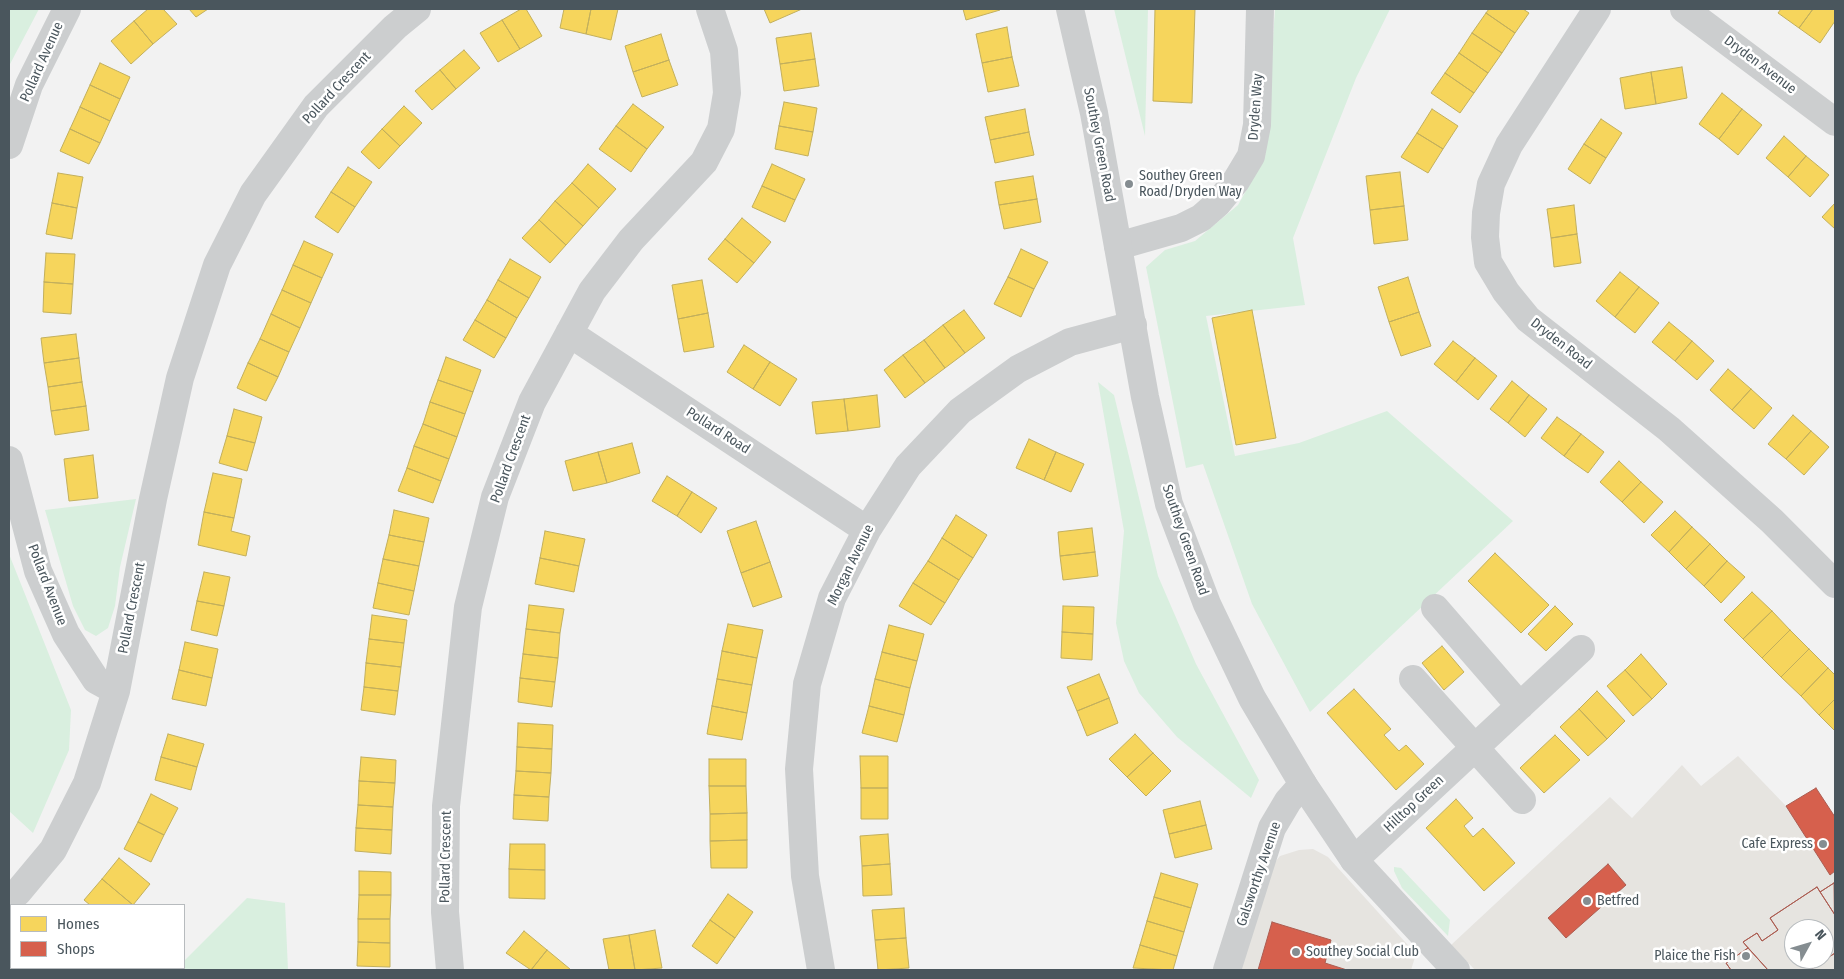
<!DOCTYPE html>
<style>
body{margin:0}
#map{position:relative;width:1844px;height:979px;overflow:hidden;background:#f2f2f2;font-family:"Fira Sans Condensed",sans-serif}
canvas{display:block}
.frame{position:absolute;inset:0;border:10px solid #4a565d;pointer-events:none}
.legend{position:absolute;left:10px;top:904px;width:175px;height:65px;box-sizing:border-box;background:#fff;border:1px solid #b7bbbe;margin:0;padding:6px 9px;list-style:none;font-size:15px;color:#4a565d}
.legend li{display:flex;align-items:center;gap:10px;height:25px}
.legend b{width:25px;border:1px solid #b7bbbe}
.north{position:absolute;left:1784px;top:919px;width:50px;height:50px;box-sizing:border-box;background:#fff;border:1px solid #b7bbbe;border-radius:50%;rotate:51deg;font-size:14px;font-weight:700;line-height:20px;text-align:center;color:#4a565d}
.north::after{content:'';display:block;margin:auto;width:18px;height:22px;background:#858d91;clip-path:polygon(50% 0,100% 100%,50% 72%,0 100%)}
</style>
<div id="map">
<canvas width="1844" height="979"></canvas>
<div class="frame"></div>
<ul class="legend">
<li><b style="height:14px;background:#f6d55c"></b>Homes</li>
<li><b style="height:14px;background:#d6604d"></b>Shops</li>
</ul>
<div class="north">N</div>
</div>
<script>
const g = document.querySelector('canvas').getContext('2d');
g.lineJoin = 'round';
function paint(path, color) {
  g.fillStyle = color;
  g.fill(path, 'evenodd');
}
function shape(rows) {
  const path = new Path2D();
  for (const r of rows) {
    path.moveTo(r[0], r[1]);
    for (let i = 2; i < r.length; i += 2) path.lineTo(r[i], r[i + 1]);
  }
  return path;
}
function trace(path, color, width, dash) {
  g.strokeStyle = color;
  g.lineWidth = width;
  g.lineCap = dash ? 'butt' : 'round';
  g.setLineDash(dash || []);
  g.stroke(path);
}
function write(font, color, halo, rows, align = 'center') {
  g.font = font + ' "Fira Sans Condensed",sans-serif';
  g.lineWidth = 5;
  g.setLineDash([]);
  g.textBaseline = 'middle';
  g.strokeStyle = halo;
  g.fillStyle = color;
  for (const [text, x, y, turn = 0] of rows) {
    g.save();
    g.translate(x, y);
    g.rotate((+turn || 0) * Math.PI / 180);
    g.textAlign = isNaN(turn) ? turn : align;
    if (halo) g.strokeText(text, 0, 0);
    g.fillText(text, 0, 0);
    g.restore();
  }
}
const commercial = shape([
 [1738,756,1786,806,1816,788,1835,817,1835,970,1475,970,1451,945,1610,797,1632,818,1682,765,1701,786],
 [1794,929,1824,929,1824,959,1794,959],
 [1313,849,1328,857,1416,954,1411,970,1239,970,1271,867,1280,856,1299,850]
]);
const green = shape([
 [9,9,39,9,9,66],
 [1114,9,1148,9,1145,136],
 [1275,9,1390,9,1356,78,1293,238,1305,305,1206,316,1235,456,1299,443,1387,411,1513,521,1310,712,1252,604,1203,464,1186,468,1146,267,1165,250,1195,241,1238,205,1265,157],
 [1098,382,1114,395,1158,576,1196,664,1259,780,1251,798,1177,737,1139,693,1124,661,1116,623,1124,531],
 [136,499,120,567,115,606,108,628,96,636,85,630,73,606,45,510],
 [9,554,71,710,69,750,33,833,9,811],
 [1394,867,1401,868,1450,920,1448,936,1402,888,1394,871],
 [247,898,285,903,288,970,174,970,177,968,184,968,184,961]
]);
const homes = shape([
 [148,9,163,9,177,24,153,44,134,21,148,9],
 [189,9,208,9,196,17,189,9],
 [521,9,526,9,542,36,520,49,502,20,521,9],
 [564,9,591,9,586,34,560,28,564,9],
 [591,9,618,9,611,40,586,34,591,9],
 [764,9,802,9,770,23,764,9],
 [963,9,1000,9,1000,10,966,20,963,9],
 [1155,9,1195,9,1192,103,1153,101,1155,9],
 [1489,9,1523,9,1529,13,1515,33,1486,13,1489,9],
 [1781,9,1813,9,1799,28,1778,13,1781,9],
 [1813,9,1835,9,1835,21,1820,43,1799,28,1813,9],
 [1486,13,1515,33,1502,53,1472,33,1486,13],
 [502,20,520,49,498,62,480,33,502,20],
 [134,21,153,44,131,64,111,41,134,21],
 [1007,27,1012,57,982,63,976,34,1007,27],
 [811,33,815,59,780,64,776,38,811,33],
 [1472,33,1502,53,1488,73,1459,53,1472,33],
 [661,34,669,60,633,72,625,46,661,34],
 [464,50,480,68,456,89,440,70,464,50],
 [1459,53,1488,73,1474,93,1445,73,1459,53],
 [1012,57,1019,86,988,92,982,63,1012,57],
 [815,59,819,86,784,91,780,64,815,59],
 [669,60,678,85,642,97,633,72,669,60],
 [100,63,130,77,120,99,90,85,100,63],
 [1682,67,1687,98,1656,104,1651,72,1682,67],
 [440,70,456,89,432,110,415,91,440,70],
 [1651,72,1656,104,1625,109,1620,78,1651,72],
 [1445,73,1474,93,1460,113,1431,93,1445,73],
 [90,85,120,99,110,121,80,107,90,85],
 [1722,93,1742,109,1719,139,1699,124,1722,93],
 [784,102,817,108,813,132,779,126,784,102],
 [633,104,664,127,647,149,616,126,633,104],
 [404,106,422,123,400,146,382,129,404,106],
 [80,107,110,121,100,143,70,129,80,107],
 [1025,109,1029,132,990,140,985,117,1025,109],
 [1432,109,1458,126,1443,149,1417,133,1432,109],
 [1742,109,1762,125,1738,155,1719,139,1742,109],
 [1601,119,1622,133,1606,158,1584,144,1601,119],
 [616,126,647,149,631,172,599,149,616,126],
 [779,126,813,132,808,156,775,149,779,126],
 [70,129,100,143,89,164,60,151,70,129],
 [382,129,400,146,379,169,361,152,382,129],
 [1029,132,1034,155,995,163,990,140,1029,132],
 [1417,133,1443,149,1428,173,1401,157,1417,133],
 [1784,136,1806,156,1788,177,1766,158,1784,136],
 [1584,144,1606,158,1590,184,1568,169,1584,144],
 [1806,156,1829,175,1810,197,1788,177,1806,156],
 [588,164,616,189,599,208,572,183,588,164],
 [772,164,805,179,795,200,762,186,772,164],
 [348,167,372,182,355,207,331,192,348,167],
 [1400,172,1404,206,1370,210,1366,176,1400,172],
 [58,173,83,177,77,208,52,203,58,173],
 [1033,176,1037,199,999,205,995,182,1033,176],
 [572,183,599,208,583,226,555,201,572,183],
 [762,186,795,200,785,222,752,207,762,186],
 [331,192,355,207,338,233,315,217,331,192],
 [1037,199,1041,222,1004,229,999,205,1037,199],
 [555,201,583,226,566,245,539,220,555,201],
 [52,203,77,208,72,239,46,234,52,203],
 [1835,203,1835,229,1822,217,1835,203],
 [1574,205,1577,234,1551,238,1547,209,1574,205],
 [1404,206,1408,240,1374,244,1370,210,1404,206],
 [742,218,771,242,754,263,725,239,742,218],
 [539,220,566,245,550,263,522,238,539,220],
 [1577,234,1581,263,1554,267,1551,238,1577,234],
 [725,239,754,263,737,283,708,259,725,239],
 [304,241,333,254,322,278,293,265,304,241],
 [1021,249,1048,262,1034,289,1008,277,1021,249],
 [46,253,75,254,73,284,44,282,46,253],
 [510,259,541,277,529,298,498,280,510,259],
 [293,265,322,278,311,303,282,290,293,265],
 [1620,272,1639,287,1615,317,1596,301,1620,272],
 [1008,277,1034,289,1021,317,994,304,1008,277],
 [1408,277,1419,312,1389,322,1378,287,1408,277],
 [498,280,529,298,517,318,487,300,498,280],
 [702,280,708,313,678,319,672,285,702,280],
 [44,282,73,284,71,314,43,312,44,282],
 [1639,287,1659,303,1635,333,1615,317,1639,287],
 [282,290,311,303,300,328,271,314,282,290],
 [487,300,517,318,506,338,475,320,487,300],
 [964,310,985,338,965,353,943,325,964,310],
 [1252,310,1276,438,1236,445,1212,318,1252,310],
 [1419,312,1431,346,1401,356,1389,322,1419,312],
 [708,313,714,347,684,352,678,319,708,313],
 [271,314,300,328,289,352,260,339,271,314],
 [475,320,506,338,494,358,463,340,475,320],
 [1669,322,1692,341,1675,361,1652,342,1669,322],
 [943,325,965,353,945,368,924,340,943,325],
 [76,334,79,358,44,363,41,338,76,334],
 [260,339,289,352,278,377,248,363,260,339],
 [924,340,945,368,925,383,903,355,924,340],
 [1453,341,1475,358,1456,382,1434,364,1453,341],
 [1692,341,1714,361,1697,380,1675,361,1692,341],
 [744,345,770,362,753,389,727,372,744,345],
 [903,355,925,383,905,398,884,370,903,355],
 [446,357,481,370,473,392,438,380,446,357],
 [79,358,82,382,48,387,44,363,79,358],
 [1475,358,1497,376,1478,400,1456,382,1475,358],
 [770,362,797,379,780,406,753,389,770,362],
 [248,363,278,377,266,401,237,388,248,363],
 [1728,369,1751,389,1732,410,1710,390,1728,369],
 [438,380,473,392,465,414,430,402,438,380],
 [1512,381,1529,395,1508,423,1490,409,1512,381],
 [82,382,86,406,51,411,48,387,82,382],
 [1751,389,1772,408,1754,429,1732,410,1751,389],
 [877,395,880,427,848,431,844,399,877,395],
 [1529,395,1547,409,1525,437,1508,423,1529,395],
 [844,399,848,431,816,434,812,402,844,399],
 [430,402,465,414,457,437,423,424,430,402],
 [86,406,89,430,55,435,51,411,86,406],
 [234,409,262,417,255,443,227,436,234,409],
 [1793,415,1811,431,1786,459,1768,444,1793,415],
 [1557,417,1581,434,1564,456,1541,438,1557,417],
 [423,424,457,437,449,459,414,446,423,424],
 [1811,431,1829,447,1804,475,1786,459,1811,431],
 [1581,434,1604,452,1588,473,1564,456,1581,434],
 [227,436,255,443,247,471,219,463,227,436],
 [1029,439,1056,452,1044,480,1016,468,1029,439],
 [632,443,640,473,607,483,598,452,632,443],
 [414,446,449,459,441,481,407,468,414,446],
 [598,452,607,483,573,491,565,461,598,452],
 [1056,452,1084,464,1071,492,1044,480,1056,452],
 [93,455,98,498,69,501,64,459,93,455],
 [1619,461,1641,482,1622,502,1600,482,1619,461],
 [407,468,441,481,433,503,398,491,407,468],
 [213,473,242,479,234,518,204,512,213,473],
 [667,476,692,492,677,516,652,501,667,476],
 [1641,482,1663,502,1644,523,1622,502,1641,482],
 [692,492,717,508,701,533,677,516,692,492],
 [394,510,429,518,424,542,389,535,394,510],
 [1675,511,1692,527,1669,552,1651,535,1675,511],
 [204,512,234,518,231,531,250,536,246,556,198,545,204,512],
 [956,515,987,535,973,558,942,538,956,515],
 [756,521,770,562,741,573,727,531,756,521],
 [1692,527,1710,544,1686,569,1669,552,1692,527],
 [1092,528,1095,552,1060,556,1058,532,1092,528],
 [545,531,585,539,579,566,540,558,545,531],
 [389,535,424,542,419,566,383,559,389,535],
 [942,538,973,558,959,580,928,561,942,538],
 [1710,544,1727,561,1704,586,1686,569,1710,544],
 [1095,552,1098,576,1063,580,1060,556,1095,552],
 [1495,553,1549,605,1521,633,1468,581,1495,553],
 [540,558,579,566,574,592,535,584,540,558],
 [383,559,419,566,414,591,378,583,383,559],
 [928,561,959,580,945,603,913,583,928,561],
 [1727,561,1745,577,1721,603,1704,586,1727,561],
 [770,562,782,597,753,607,741,573,770,562],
 [204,572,230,577,224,606,197,601,204,572],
 [378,583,414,591,409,615,373,608,378,583],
 [913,583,945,603,931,625,899,606,913,583],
 [1752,592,1772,611,1743,639,1724,620,1752,592],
 [197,601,224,606,217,636,191,630,197,601],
 [529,605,564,609,560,633,526,629,529,605],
 [1063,606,1094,607,1093,634,1062,632,1063,606],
 [1555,606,1573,624,1546,651,1528,634,1555,606],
 [1772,611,1790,630,1762,658,1743,639,1772,611],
 [372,615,407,620,404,643,369,639,372,615],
 [728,624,763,630,757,658,722,651,728,624],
 [889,625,924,634,917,661,882,652,889,625],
 [526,629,560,633,558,658,523,654,526,629],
 [1790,630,1809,649,1781,677,1762,658,1790,630],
 [1062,632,1093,634,1092,660,1061,658,1062,632],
 [369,639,404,643,401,667,366,663,369,639],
 [185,642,218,649,212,678,179,670,185,642],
 [1442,646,1464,672,1444,690,1422,663,1442,646],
 [1809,649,1828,668,1801,696,1781,677,1809,649],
 [722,651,757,658,752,685,717,679,722,651],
 [882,652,917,661,910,688,875,679,882,652],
 [523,654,558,658,555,682,520,678,523,654],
 [1641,654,1667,684,1652,699,1625,670,1641,654],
 [366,663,401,667,398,691,364,687,366,663],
 [1828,668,1835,675,1835,699,1819,715,1801,696,1828,668],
 [179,670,212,678,206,706,172,699,179,670],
 [1625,670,1652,699,1633,716,1607,686,1625,670],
 [1099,674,1109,698,1077,711,1067,687,1099,674],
 [520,678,555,682,552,707,518,702,520,678],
 [717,679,752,685,747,713,712,706,717,679],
 [875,679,910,688,904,715,869,706,875,679],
 [364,687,398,691,395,715,361,710,364,687],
 [1354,689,1391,729,1384,735,1399,751,1406,745,1424,764,1396,790,1327,713,1354,689],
 [1597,691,1625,721,1607,739,1579,709,1597,691],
 [1109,698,1118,723,1087,736,1077,711,1109,698],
 [1835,699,1835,731,1819,715,1835,699],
 [712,706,747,713,742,740,707,734,712,706],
 [869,706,904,715,897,742,862,733,869,706],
 [1579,709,1607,739,1588,756,1560,727,1579,709],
 [518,723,553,725,552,749,517,747,518,723],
 [168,734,204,744,197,767,161,757,168,734],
 [1135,734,1153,753,1127,777,1109,759,1135,734],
 [1555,735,1580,760,1544,793,1520,768,1555,735],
 [517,747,552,749,551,773,516,771,517,747],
 [1153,753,1171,771,1146,796,1127,777,1153,753],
 [860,756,888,756,888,788,861,788,860,756],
 [161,757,197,767,191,790,155,780,161,757],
 [361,757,396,760,395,783,359,781,361,757],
 [709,759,746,759,746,786,709,786,709,759],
 [516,771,551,773,549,797,514,795,516,771],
 [359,781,395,783,393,807,358,805,359,781],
 [709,786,746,786,747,813,710,814,709,786],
 [861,788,888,788,888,819,861,819,861,788],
 [151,794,178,808,164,835,138,822,151,794],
 [514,795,549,797,548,821,513,819,514,795],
 [1456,799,1473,818,1464,826,1473,837,1483,828,1515,863,1484,891,1426,828,1456,799],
 [1200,801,1206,825,1169,834,1163,810,1200,801],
 [358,805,393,807,392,830,356,828,358,805],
 [747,813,747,840,710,841,710,814,747,813],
 [138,822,164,835,151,862,124,849,138,822],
 [1206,825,1212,849,1175,858,1169,834,1206,825],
 [356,828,392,830,391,854,355,851,356,828],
 [888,834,890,864,862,866,860,836,888,834],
 [747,840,747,868,711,868,710,841,747,840],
 [510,844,545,844,545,870,509,869,510,844],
 [119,858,150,884,133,905,102,879,119,858],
 [890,864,892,895,863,896,862,866,890,864],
 [509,869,545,870,545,899,509,898,509,869],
 [359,871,391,872,391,895,359,895,359,871],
 [1161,873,1198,884,1191,908,1154,897,1161,873],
 [102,879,133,905,90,905,84,900,102,879],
 [728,894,753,912,735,938,710,920,728,894],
 [359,895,391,895,390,919,358,919,359,895],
 [1154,897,1191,908,1184,932,1147,921,1154,897],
 [904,908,906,938,875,940,872,910,904,908],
 [358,919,390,919,390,943,358,942,358,919],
 [710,920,735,938,717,964,692,946,710,920],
 [1147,921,1184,932,1177,956,1140,945,1147,921],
 [655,930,662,968,635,970,629,935,655,930],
 [524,931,547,950,531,970,506,953,524,931],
 [629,935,635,970,609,970,603,939,629,935],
 [906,938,909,968,878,970,875,940,906,938],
 [358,942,390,943,390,967,357,966,358,942],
 [1140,945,1177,956,1173,970,1133,968,1140,945],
 [547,950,570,969,570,970,531,970,547,950],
 [21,968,57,968,59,970,19,970,21,968]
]);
const shops = shape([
 [1816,788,1835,817,1835,871,1830,875,1786,806,1816,788],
 [1608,864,1626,885,1566,938,1548,918,1608,864],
 [1834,883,1835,953,1810,970,1731,970,1726,963,1748,948,1743,942,1757,933,1762,941,1778,930,1770,918,1817,887,1820,892,1834,883],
 [1794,929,1824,929,1824,959,1794,959,1794,929],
 [1834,883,1835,886,1835,915,1820,892,1834,883],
 [1817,887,1835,915,1835,953,1810,970,1768,970,1743,942,1757,933,1762,941,1778,930,1770,918,1817,887],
 [1794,929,1824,929,1824,959,1794,959,1794,929],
 [1272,922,1331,940,1325,963,1347,970,1258,970,1272,922],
 [1748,948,1768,970,1731,970,1726,963,1748,948]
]);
const minor = shape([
 [1597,9,1509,145,1491,184,1486,213,1485,237,1488,262,1506,292,1528,319,1669,429,1772,521,1835,584],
 [1684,9,1835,122],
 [9,145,29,85,67,9],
 [1118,246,1181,228,1201,218,1217,204,1236,181,1251,156,1257,125,1260,9],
 [569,333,867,530],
 [9,460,38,571,66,634,96,680,116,691],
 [1435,608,1520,706],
 [1413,679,1522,800],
 [1354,860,1581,649],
 [9,900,18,892,53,850,87,783,116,691,153,499,180,378,217,265,253,194,316,106,395,27,417,9],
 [450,970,445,912,446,806,468,607,495,497,532,402,592,291,631,240,704,162,721,129,727,93,724,51,710,9],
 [821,970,805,876,799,769,807,684,832,598,867,530,908,466,960,411,1018,369,1070,342,1133,325],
 [1227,970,1272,828,1288,801,1303,784]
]);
const tertiary = shape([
 [1070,9,1094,113,1145,397,1169,504,1207,604,1252,698,1303,784,1354,860,1456,970]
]);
const markers = [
 [1129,184,5,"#858d91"],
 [1823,844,5,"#858d91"],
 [1587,901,5,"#858d91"],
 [1296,952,5,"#858d91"],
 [1746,956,5,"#858d91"]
];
const streetNames = [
 ["Pollard Avenue",42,62,-66],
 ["Dryden Avenue",1760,65,37],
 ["Pollard Crescent",337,88,-47],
 ["Dryden Way",1256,107,-86],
 ["Southey Green Road",1099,145,79],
 ["Dryden Road",1561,344,38],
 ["Pollard Road",718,431,33],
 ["Pollard Crescent",511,459,-70],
 ["Southey Green Road",1185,540,71],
 ["Morgan Avenue",851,565,-64],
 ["Pollard Avenue",47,585,69],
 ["Pollard Crescent",132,608,-79],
 ["Hilltop Green",1414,804,-43],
 ["Pollard Crescent",446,857,-89],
 ["Galsworthy Avenue",1259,874,-71]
];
const poiNames = [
 ["Southey Green",1139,176],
 ["Road/Dryden Way",1139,192],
 ["Cafe Express",1813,844,"right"],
 ["Betfred",1597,901],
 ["Southey Social Club",1306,952],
 ["Plaice the Fish",1736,956,"right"]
];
paint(commercial, '#e6e4e0');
paint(green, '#d9efdf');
paint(homes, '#f6d55c');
trace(homes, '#c2af5c', 1);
paint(shops, '#d6604d');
trace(shops, '#ac5d52', 1);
trace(minor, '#cccecf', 28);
trace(tertiary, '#cccecf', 28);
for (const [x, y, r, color] of markers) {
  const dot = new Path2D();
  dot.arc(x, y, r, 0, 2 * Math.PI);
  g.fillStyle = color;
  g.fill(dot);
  trace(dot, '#fff', 2);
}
write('14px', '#4a565d', '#fff', streetNames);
write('14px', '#4a565d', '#fff', poiNames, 'left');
</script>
